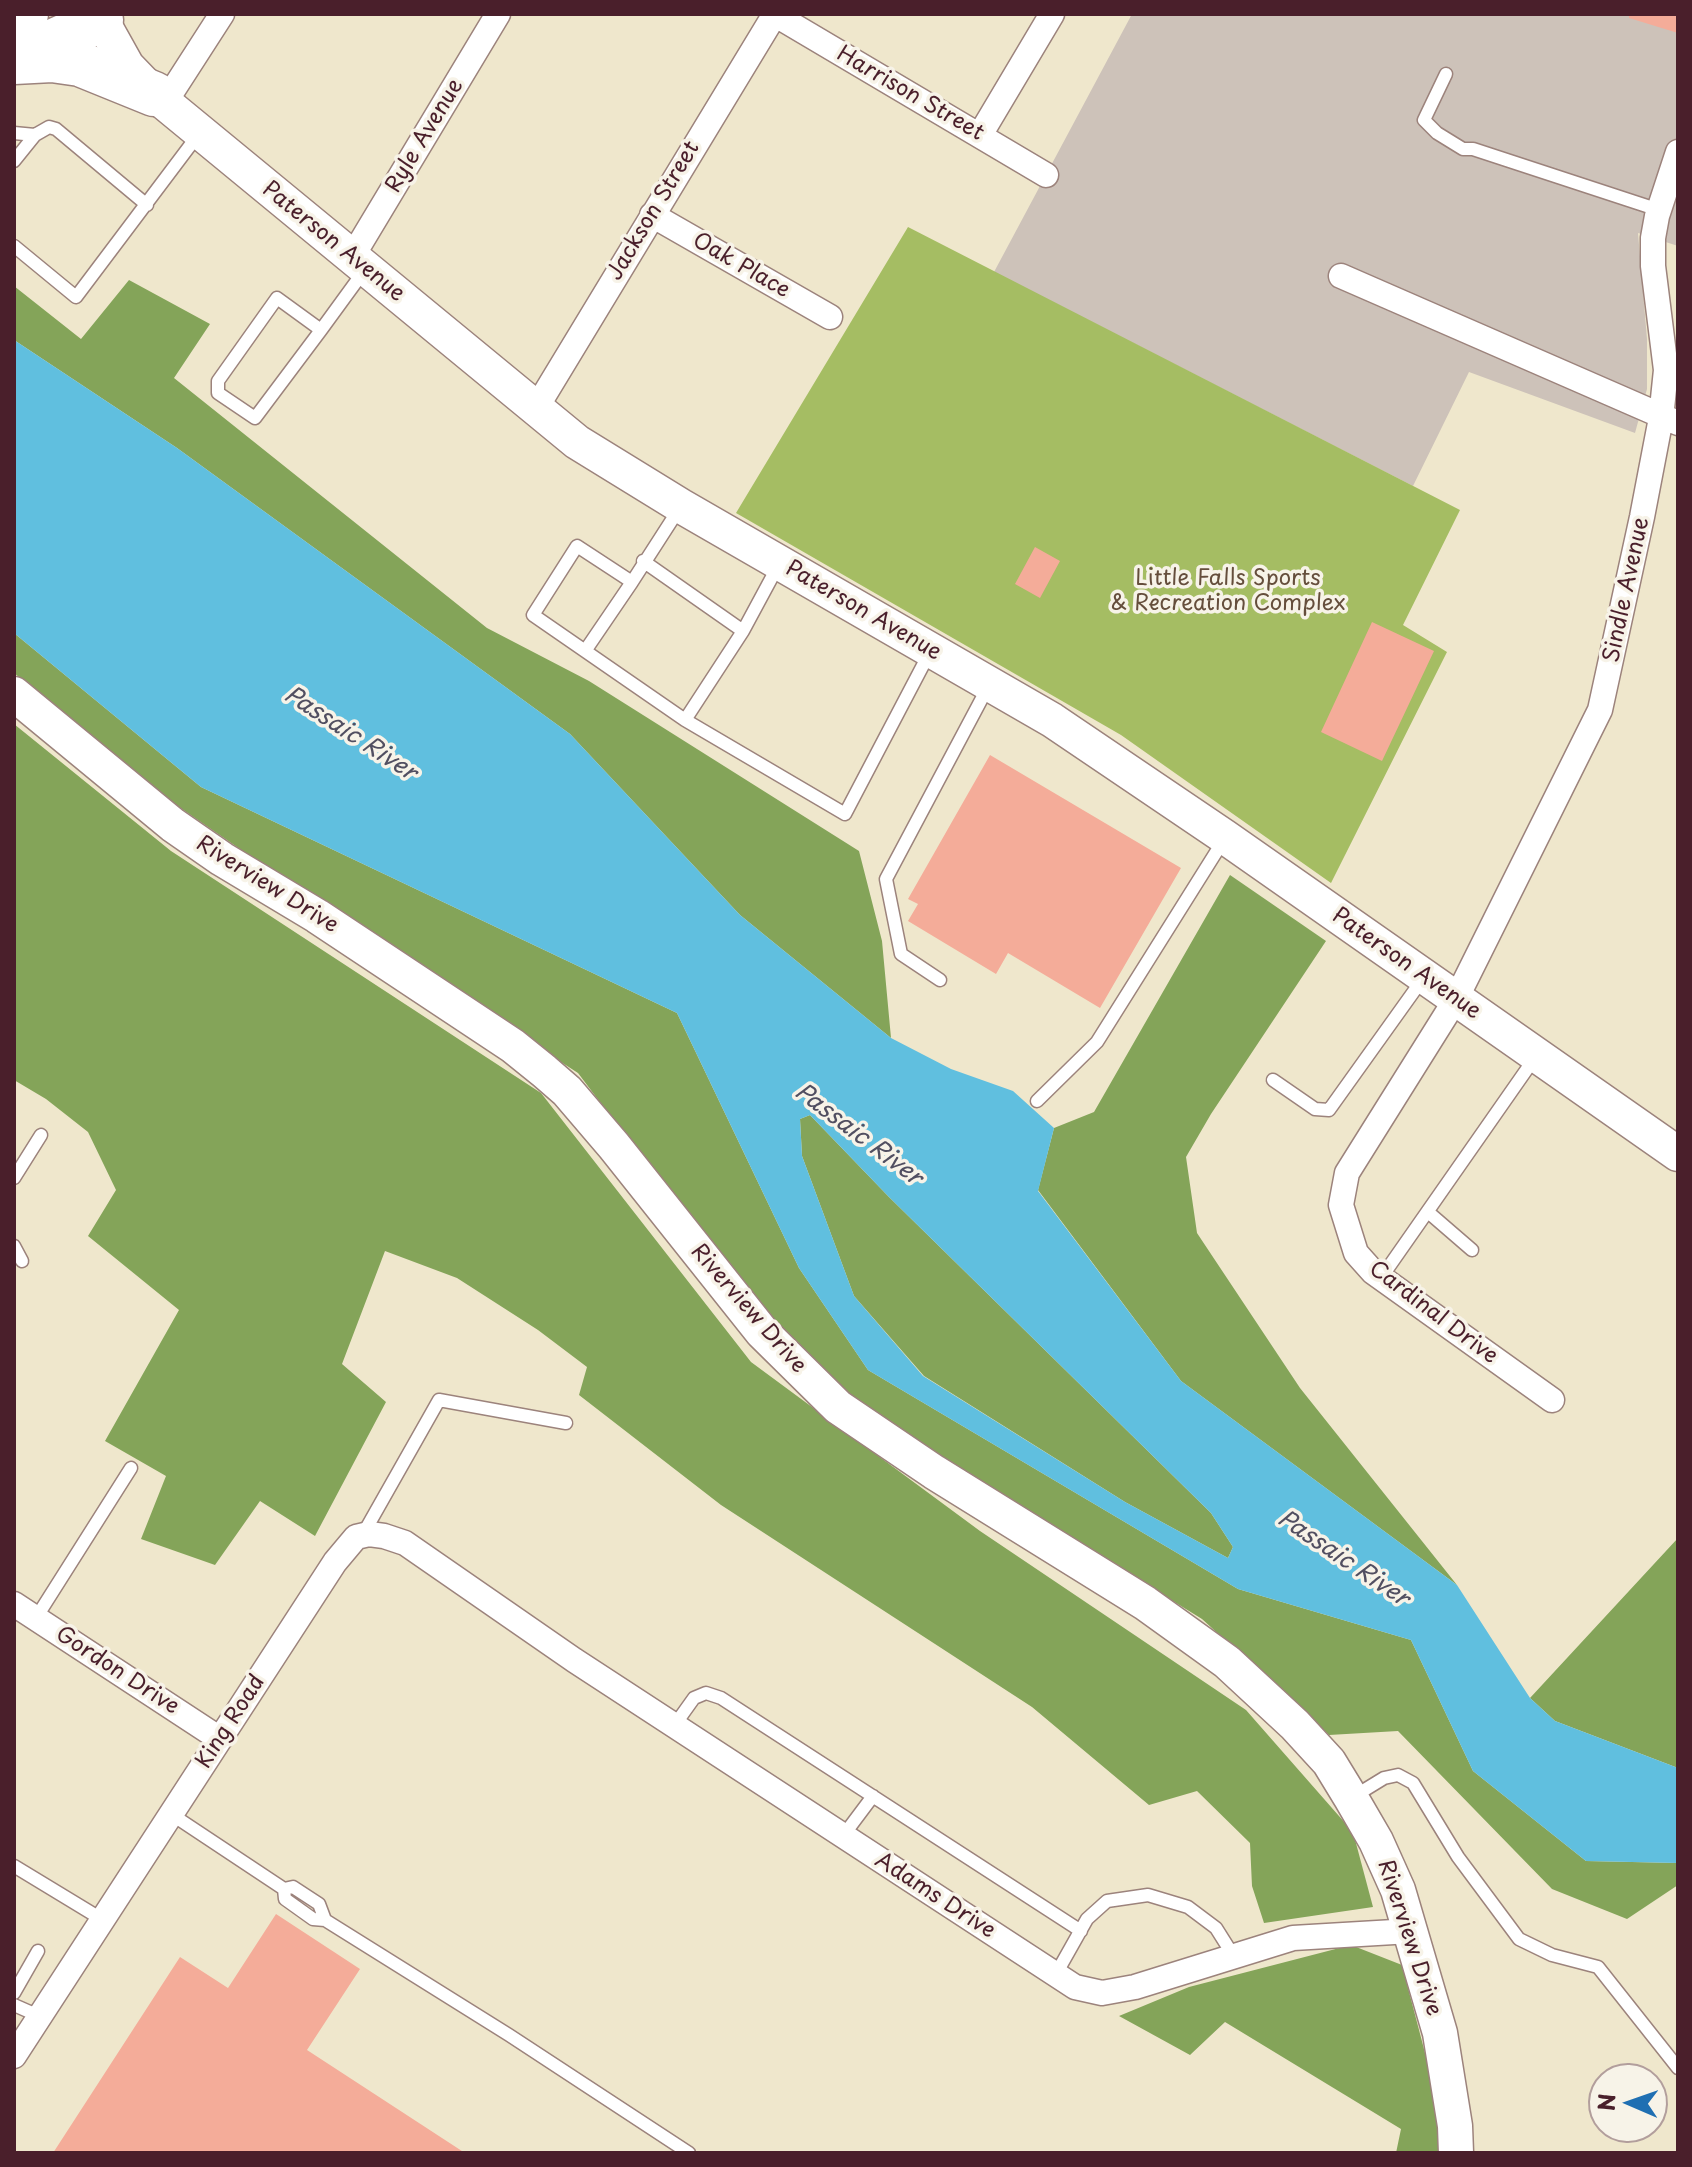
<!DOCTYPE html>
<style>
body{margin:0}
#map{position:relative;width:1692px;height:2167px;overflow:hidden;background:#efe7cc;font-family:"Playpen Sans",sans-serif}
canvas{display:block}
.frame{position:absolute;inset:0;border:16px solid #4a1f2b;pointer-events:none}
.north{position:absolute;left:1588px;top:2063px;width:80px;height:80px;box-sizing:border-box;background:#f7f3e8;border:2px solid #b29e9c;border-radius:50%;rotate:272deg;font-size:22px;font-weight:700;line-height:32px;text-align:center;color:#4a1f2b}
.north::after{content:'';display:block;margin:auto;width:28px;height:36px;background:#1f6fb2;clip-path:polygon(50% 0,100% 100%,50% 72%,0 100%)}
</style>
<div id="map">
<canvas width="1692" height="2167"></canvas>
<div class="frame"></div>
<div class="north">N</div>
</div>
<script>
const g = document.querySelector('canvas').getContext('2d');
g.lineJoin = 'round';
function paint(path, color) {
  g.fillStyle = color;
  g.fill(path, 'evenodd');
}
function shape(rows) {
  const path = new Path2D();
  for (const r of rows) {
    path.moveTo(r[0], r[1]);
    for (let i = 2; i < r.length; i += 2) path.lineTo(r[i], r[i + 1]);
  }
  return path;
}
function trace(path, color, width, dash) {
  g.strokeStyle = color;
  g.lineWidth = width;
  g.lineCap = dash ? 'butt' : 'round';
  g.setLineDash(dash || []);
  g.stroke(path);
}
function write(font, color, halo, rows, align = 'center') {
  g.font = font + ' "Playpen Sans",sans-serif';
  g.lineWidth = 7;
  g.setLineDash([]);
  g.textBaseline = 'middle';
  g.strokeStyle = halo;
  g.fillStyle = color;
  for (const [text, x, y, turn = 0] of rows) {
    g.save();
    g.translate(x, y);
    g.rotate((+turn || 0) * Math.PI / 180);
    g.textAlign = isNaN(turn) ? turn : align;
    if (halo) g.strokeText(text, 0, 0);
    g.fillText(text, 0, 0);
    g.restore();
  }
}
const industrial = shape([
 [1132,14,1678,14,1678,246,1638,233,1647,339,1647,389,1635,433,1469,372,1413,486,994,272]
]);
const green = shape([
 [908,227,1460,510,1403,625,1447,652,1331,883,1121,735,736,513]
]);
const forest = shape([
 [129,280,210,324,174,378,487,628,589,681,859,851,882,941,891,1038,740,915,570,734,177,448,14,340,14,286,81,339],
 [14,633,201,787,677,1013,799,1268,868,1370,1238,1589,1411,1640,1473,1771,1586,1861,1678,1863,1678,1885,1627,1919,1552,1889,1398,1731,1329,1735,1202,1619,878,1419,796,1355,710,1248,578,1073,372,940,163,796,14,673],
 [14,724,171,851,541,1093,751,1362,980,1531,1246,1710,1353,1832,1373,1907,1264,1923,1252,1886,1250,1843,1197,1791,1149,1805,1032,1707,721,1505,579,1395,587,1367,538,1330,457,1278,385,1251,342,1364,386,1402,315,1536,260,1501,215,1565,141,1539,166,1476,105,1441,179,1310,88,1236,116,1190,88,1132,46,1099,14,1080],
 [1230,875,1326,941,1211,1114,1186,1157,1197,1233,1300,1388,1457,1585,1181,1381,1038,1190,1054,1128,1094,1112],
 [810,1115,889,1197,1211,1513,1233,1547,1228,1558,1125,1502,924,1376,854,1296,802,1156,800,1119],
 [1678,1538,1678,1768,1555,1721,1530,1698],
 [1351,1945,1402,1965,1441,2114,1439,2153,1396,2153,1401,2129,1225,2022,1190,2055,1119,2016,1189,1987]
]);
const water = shape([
 [14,340,177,448,570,734,740,915,891,1038,951,1069,1013,1091,1054,1128,1038,1191,1181,1381,1457,1585,1530,1698,1555,1721,1678,1768,1678,1863,1586,1861,1473,1771,1411,1640,1238,1589,868,1370,799,1268,677,1013,201,787,14,633],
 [810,1115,889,1197,1211,1513,1233,1547,1228,1558,1125,1502,923,1376,854,1296,802,1156,800,1119]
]);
const building = shape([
 [1629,14,1678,14,1678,33,1629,18],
 [1035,547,1060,561,1040,598,1015,584],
 [1372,622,1434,651,1382,761,1321,732],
 [990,755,1181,868,1100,1008,1008,953,996,974,908,921,918,904,908,899],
 [276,1914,360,1969,307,2050,465,2153,53,2153,180,1957,228,1988]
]);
const lane = shape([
 [1446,74,1424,120,1437,133,1463,149,1473,149,1659,210],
 [14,133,35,135,49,127,56,129,147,205],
 [14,161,35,135],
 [14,246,76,297,198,135],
 [321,330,277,298,218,381,218,393,255,418,321,330,364,271],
 [679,509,632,582,577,546,533,615,685,720,845,814,931,650],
 [643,561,743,631,685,720],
 [743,631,778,566],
 [585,651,632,582],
 [940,980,901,954,886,879,988,687],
 [1273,1080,1315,1109,1329,1110,1422,980],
 [1037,1101,1097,1042,1225,838],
 [14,1178,41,1135],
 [1428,1212,1472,1250],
 [14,1246,22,1261],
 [1381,1278,1534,1059],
 [362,1536,439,1400,566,1423],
 [36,1618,131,1468],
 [674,1726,694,1698,706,1693,721,1698,1081,1931],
 [1353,1797,1384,1778,1398,1775,1413,1783,1458,1857,1519,1939,1552,1955,1598,1967,1678,2068],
 [171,1814,284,1889,293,1887,319,1904,325,1920,313,1919,285,1899,284,1889],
 [843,1836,873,1796],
 [14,1866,103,1920],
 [325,1920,509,2035,689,2153],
 [1056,1974,1087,1919,1107,1901,1148,1895,1188,1907,1216,1928,1233,1955],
 [14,1993,38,1951],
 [14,2005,39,2016]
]);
const street = shape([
 [774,14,1046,175],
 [164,104,222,14],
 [980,135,1052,14],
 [652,215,830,317],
 [352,257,498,14],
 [1341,276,1678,423],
 [535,410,775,14],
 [1552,1400,1373,1272,1356,1253,1341,1205,1347,1173,1456,999,1600,710,1642,517,1661,418,1666,370,1653,266,1653,238,1657,216,1678,152],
 [14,1604,220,1739],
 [14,2056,335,1562,356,1537,369,1534,384,1536,405,1543,574,1660,1075,1987,1102,1993,1135,1987,1293,1938,1411,1931]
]);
const secondary = shape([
 [98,14,127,66,154,94,577,442,681,506,1052,720,1225,837,1678,1154],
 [14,694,173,825,222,859,317,916,513,1046,544,1071,567,1091,614,1146,762,1332,838,1407,934,1472,1145,1603,1227,1662,1295,1725,1329,1762,1351,1798,1376,1841,1398,1890,1440,2033,1455,2126,1456,2153]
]);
const highway = shape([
 [14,26,26,14],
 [20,56,101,20],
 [14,62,52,60,80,64,154,94]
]);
const streetNames = [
 ["Harrison Street",910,94,30],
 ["Ryle Avenue",425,136,-59],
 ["Jackson Street",654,211,-59],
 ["Paterson Avenue",333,242,39],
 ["Oak Place",741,266,30],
 ["Sindle Avenue",1627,590,-78],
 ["Paterson Avenue",863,611,30],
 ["Riverview Drive",267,885,32],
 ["Paterson Avenue",1406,964,35],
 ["Riverview Drive",748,1309,49],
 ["Cardinal Drive",1433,1313,37],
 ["Gordon Drive",117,1671,33],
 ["King Road",231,1722,-57],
 ["Adams Drive",935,1896,33],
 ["Riverview Drive",1409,1938,72]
];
const parkNames = [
 ["Little Falls Sports",1228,579],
 ["& Recreation Complex",1228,604]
];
const waterNames = [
 ["Passaic River",350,734,33],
 ["Passaic River",858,1135,37],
 ["Passaic River",1343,1559,34]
];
paint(industrial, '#cdc2b9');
paint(green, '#a5bd63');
paint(forest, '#84a459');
paint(water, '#60bfdf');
paint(building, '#f4ac99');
trace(lane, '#9c837c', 15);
trace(street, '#9c837c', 27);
trace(secondary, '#9c837c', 37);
trace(highway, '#9c837c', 47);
trace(lane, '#fff', 12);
trace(street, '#fff', 24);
trace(secondary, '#fff', 34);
trace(highway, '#fff', 44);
write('22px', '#4a1f2b', '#f7f3e8', streetNames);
write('22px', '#654e3c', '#f7f3e8', parkNames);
write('italic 24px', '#514f61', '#f7f3e8', waterNames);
</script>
